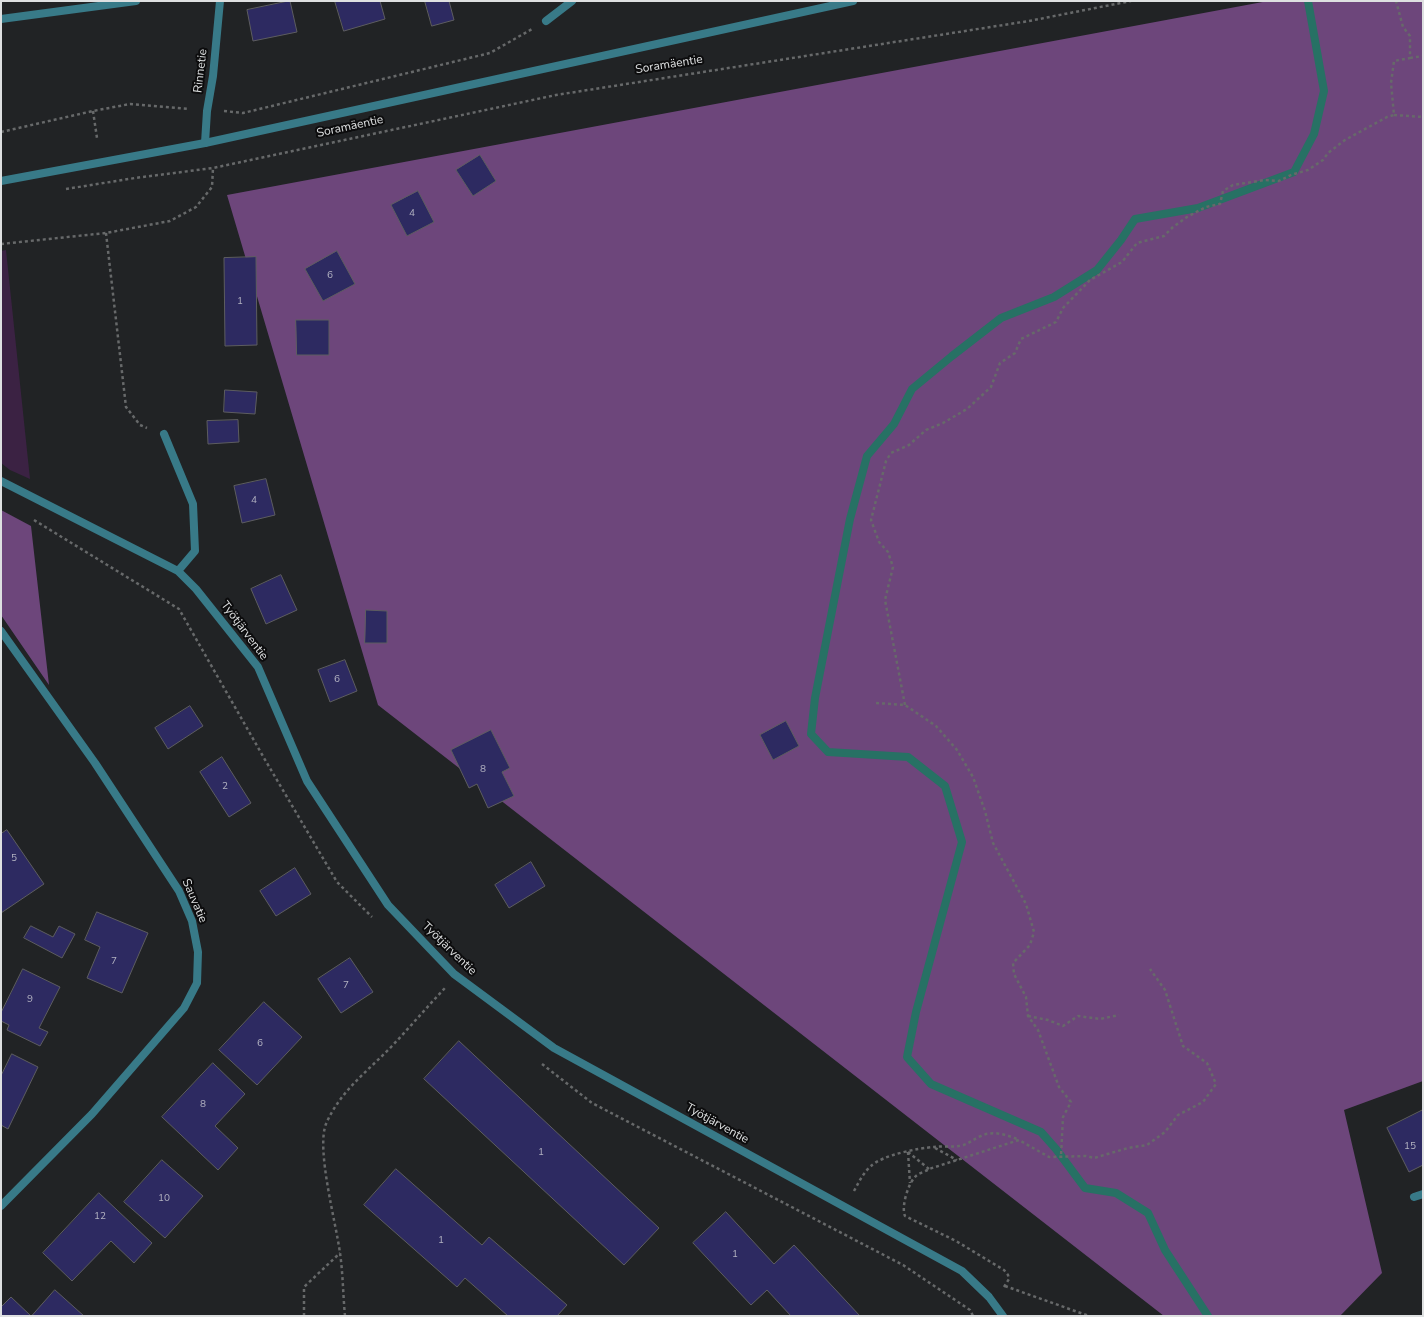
<!DOCTYPE html>
<meta charset="utf-8">
<style>
body{margin:0}
#map{position:relative;width:1424px;height:1317px;overflow:hidden;background:#212325;font-family:"Nunito Sans",sans-serif}
canvas{display:block}
.frame{position:absolute;inset:0;border:2px solid #dee0e1;pointer-events:none}
</style>
<div id="map">
<canvas width="1424" height="1317"></canvas>
<div class="frame"></div>
</div>
<script>
const g = document.querySelector('canvas').getContext('2d');
g.lineJoin = 'round';
function fillPath(path, color) { g.fillStyle = color; g.fill(path, 'evenodd'); }
function stroke(path, color, width, dash) { g.strokeStyle = color; g.lineWidth = width; g.lineCap = dash ? 'butt' : 'round'; g.setLineDash(dash || []); g.stroke(path); }
function drawText(font, color, halo, rows, align = 'center') {
  g.font = font + ' "Nunito Sans",sans-serif'; g.lineWidth = 4; g.setLineDash([]); g.textBaseline = 'middle'; g.strokeStyle = halo; g.fillStyle = color; for (const [text, x, y, turn = 0] of rows) {
    g.save(); g.translate(x, y); g.rotate((+turn || 0) * Math.PI / 180); g.textAlign = isNaN(turn) ? turn : align; if (halo) g.strokeText(text, 0, 0); g.fillText(text, 0, 0); g.restore();
  }
}
fillPath(new Path2D(`
 M6,250l24,229 -20,-9 -9,-7v-212z`), '#3b2243');
fillPath(new Path2D(`
 M1268,1h155v1080l-79,29 38,163 -42,43h-176l-786,-611 -151,-510z
 M1,510l30,16 18,159 -48,-70z`), '#6d467b');
stroke(new Path2D(`
 M1208,1316l-43,-66 -17,-37 -32,-20 -31,-5 -29,-39 -15,-17 -110,-48 -24,-27 9,-45 46,-170 -17,-56 -37,-29 -80,-5 -17,-18 4,-36 35,-179 17,-63 27,-32 18,-35 40,-33 49,-38 53,-21 43,-27 24,-30 14,-21 63,-11 96,-36 20,-38 10,-43 -16,-90`), '#277164', 8);
const building = new Path2D(`
 M290,1l7,31 -44,9 -6,-31z
 M335,1h45l5,18 -41,12z
 M425,1h24l5,19 -22,6z
 M480,155l16,26 -23,15 -17,-26z
 M418,191l16,31 -27,14 -16,-31z
 M337,251l18,33 -32,17 -18,-32z
 M256,257l1,88 -32,1 -1,-88z
 M296,320h33v35h-32z
 M225,390l32,2 -2,22 -31,-2z
 M238,420l1,22 -31,2 -1,-23z
 M266,479l9,36 -33,8 -8,-37z
 M281,575l16,35 -31,14 -15,-35z
 M366,610l21,1v32h-22z
 M345,660l12,31 -27,11 -12,-32z
 M190,706l13,20 -35,23 -13,-21z
 M786,721l13,25 -26,14 -13,-25z
 M491,730l19,38 -8,4 12,24 -26,12 -11,-24 -8,4 -18,-38z
 M222,757l29,46 -22,14 -29,-45z
 M7,830l37,54 -43,29v-79z
 M531,862l14,24 -36,22 -14,-23z
 M295,868l16,26 -35,22 -16,-25z
 M97,912l51,21 -26,60 -35,-15 13,-31 -15,-7z
 M31,926l22,11 6,-11 16,8 -13,24 -38,-20z
 M350,958l23,34 -32,21 -23,-34z
 M23,969l37,18 -21,41 9,4 -8,14 -33,-16 2,-5 -8,-4v-8z
 M264,1002l38,35 -45,48 -38,-35z
 M459,1041l200,187 -35,37 -200,-186z
 M12,1054l26,13 -30,62 -7,-4v-49z
 M213,1063l32,31 -30,32 23,22 -20,22 -56,-53z
 M1423,1110v55l-14,7 -22,-44z
 M162,1160l41,36 -38,42 -41,-36z
 M396,1169l86,76 7,-8 78,68 -10,11h-49l-43,-38 -8,9 -93,-82z
 M99,1193l53,50 -18,20 -23,-22 -39,40 -29,-28z
 M726,1212l48,52 20,-19 66,71h-69l-24,-26 -16,15 -58,-62z
 M55,1290l29,26h-83v-9l10,-10 20,19z`);
fillPath(building, '#2d2a61');
stroke(building, '#5d5d60', 1);
stroke(new Path2D(`
 M1410,58l13,-2
 M93,111l4,27
 M224,111l19,2 247,-60 42,-24
 M1394,115l29,2
 M1,132l92,-21 37,-7 59,5
 M66,189l69,-11 78,-10 343,-73 473,-74 102,-20
 M106,233l20,174 14,18 7,3
 M1,244l105,-11 64,-12 26,-14 16,-20 1,-19
 M34,520l145,89 85,149 73,124 35,35
 M876,703l29,2 31,21 21,24 16,27 12,34 8,32 33,61 8,28 -4,13 -17,18 1,11 12,23 2,19 10,14 21,57 12,15 -8,15 -2,39
 M905,705l-20,-105 8,-33 -5,-15 -9,-10 -8,-22 15,-59 5,-8 18,-8 17,-15 17,-7 24,-14 24,-22 9,-24 15,-10 6,-14 35,-17 7,-14 27,-28 32,-18 15,-19 27,-7 9,-9 14,-10 19,-10 14,-3 3,-13 10,-6 32,-5 14,1 12,-6 17,-5 15,-10 5,-7 17,-13 42,-23 7,-2 -3,-32 3,-22 16,-3v-22l-7,-9 -7,-26
 M1028,1016l20,4 15,6 15,-10 22,3 19,-4
 M542,1064l50,39 311,162 67,45 3,6
 M935,1148l22,12
 M908,1152l2,31
 M908,1152l21,17
 M854,1191c5,-9 9,-18 17,-25 11,-11 48,-18 63,-19 8,-1 17,0 25,-1 9,-1 14,-7 22,-10 12,-6 27,-1 38,4
 M1005,1286l84,30
 M1004,1287l5,-8 -1,-4 -4,-5 -48,-29 -51,-25c-4,-9 3,-32 10,-39 3,-4 10,-5 14,-8l90,-29 30,17 37,-1 8,2 34,-10 19,-3 18,-13 13,-17 25,-13 13,-18 -9,-21 -24,-17 -18,-56 -15,-21
 M304,1316v-29l36,-34
 M345,1316c-2,-21 -2,-42 -5,-63 -4,-30 -24,-104 -14,-129 14,-33 42,-53 66,-78 18,-19 35,-39 53,-58`), '#67696a', 2.5, [3, 3]);
stroke(new Path2D(`
 M1,19l135,-18
 M546,21l26,-20
 M205,143l2,-32 6,-35 7,-75
 M164,434l29,70 2,47 -17,20
 M1,481l177,90 18,18 62,78 49,114 81,124 66,69 100,74 408,223 27,26 14,19
 M1,631l94,132 84,128 13,30 6,31 -1,31 -13,25 -92,106 -91,92
 M1414,1197l9,-3`), '#387a88', 8);
stroke(new Path2D(`
 M1,181l204,-38 648,-142`), '#387a88', 8);
drawText('10px', '#b2b2c1', null, [
 ["4",412,214],
 ["6",330,276],
 ["1",240,302],
 ["4",254,501],
 ["6",337,680],
 ["8",483,770],
 ["2",225,787],
 ["5",14,859],
 ["7",114,962],
 ["7",346,986],
 ["9",30,1000],
 ["6",260,1044],
 ["8",203,1105],
 ["15",1410,1147],
 ["1",541,1153],
 ["10",164,1199],
 ["12",100,1217],
 ["1",441,1241],
 ["1",735,1255]
]);
drawText('12px', '#dee0e1', '#0c0c0d', [
 ["Soramäentie",669,65,-9],
 ["Rinnetie",201,71,-83],
 ["Soramäentie",350,127,-12],
 ["Työtjärventie",244,631,53],
 ["Sauvatie",194,901,67],
 ["Työtjärventie",449,949,44],
 ["Työtjärventie",717,1124,29]
]);
</script>
